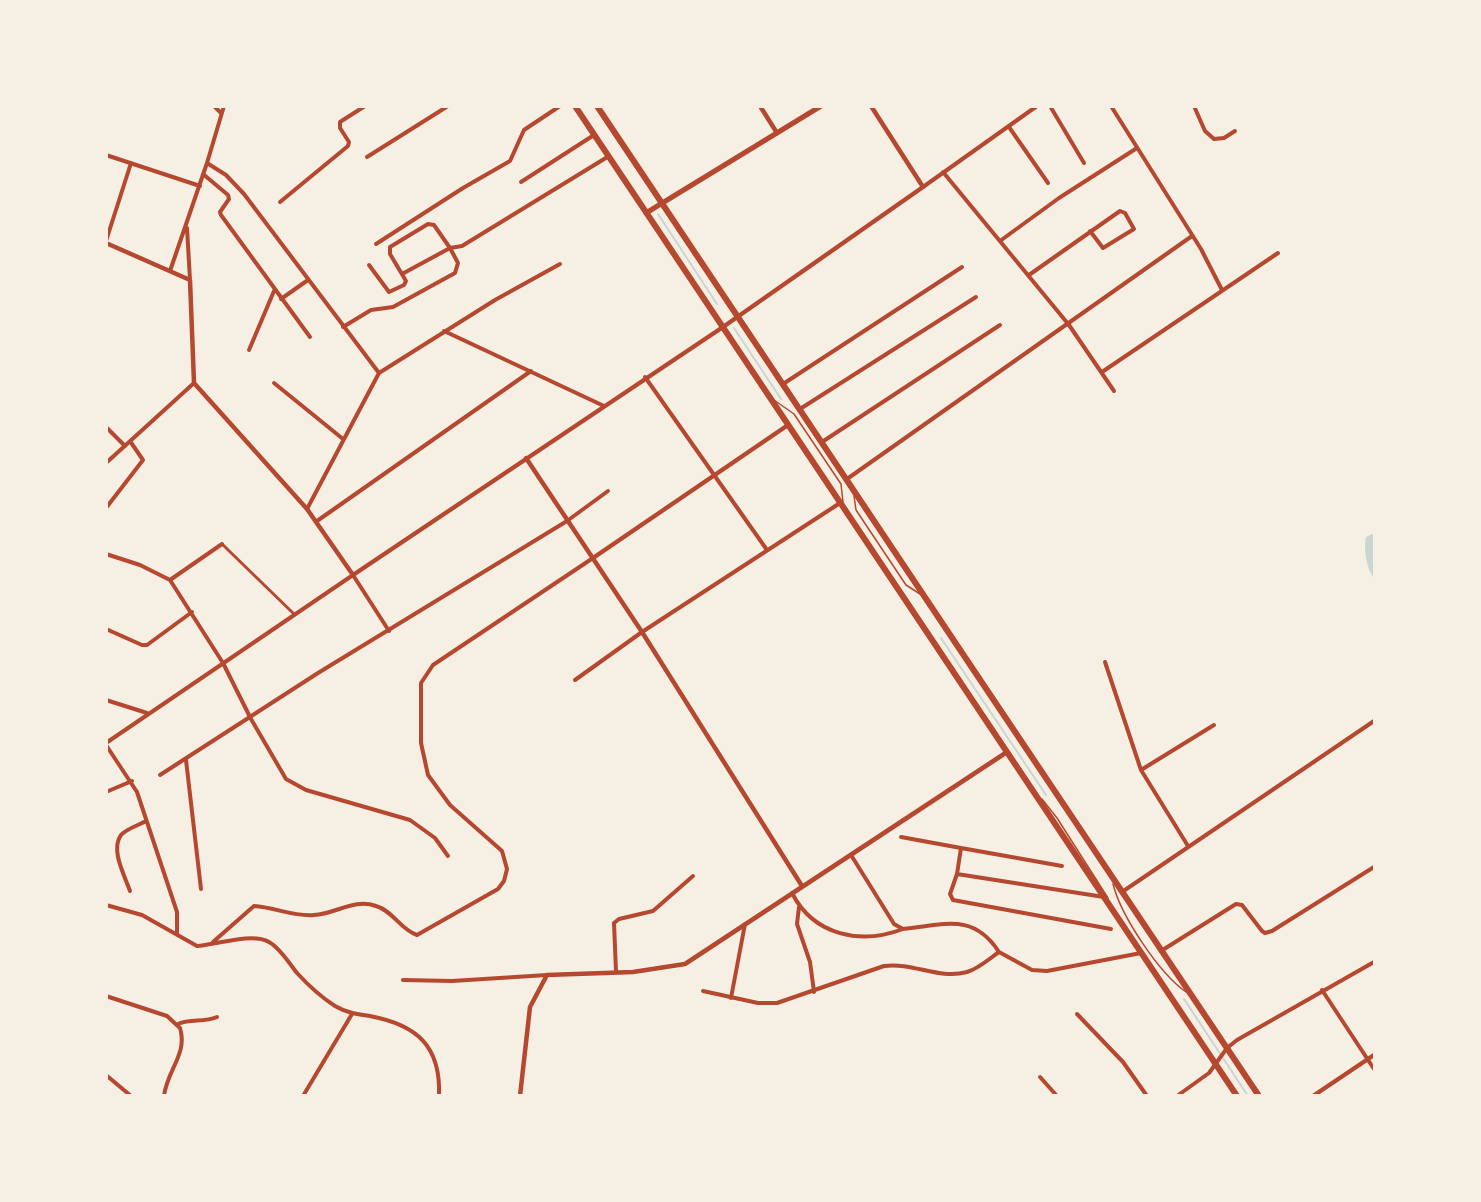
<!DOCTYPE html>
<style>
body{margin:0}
#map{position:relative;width:1481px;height:1202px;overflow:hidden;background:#f6efe4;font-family:Overpass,sans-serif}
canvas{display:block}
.frame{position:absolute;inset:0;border:108px solid #f6efe4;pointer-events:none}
</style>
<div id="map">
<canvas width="1481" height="1202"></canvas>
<div class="frame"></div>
</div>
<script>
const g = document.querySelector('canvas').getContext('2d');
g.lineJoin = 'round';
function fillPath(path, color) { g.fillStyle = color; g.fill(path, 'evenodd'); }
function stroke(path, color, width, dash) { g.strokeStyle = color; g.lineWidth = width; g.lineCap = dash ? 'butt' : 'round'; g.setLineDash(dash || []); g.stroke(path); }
fillPath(new Path2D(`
 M1374,533v45c-7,-8 -11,-29 -8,-41z`), '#c9d6d2');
stroke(new Path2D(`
 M658,214l59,90
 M734,328l47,71
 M941,638l105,157
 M1184,999l64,97`), '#c9d6d2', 2);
stroke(new Path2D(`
 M774,400l20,14 47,70 2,18
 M854,496l2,14 50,75 14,9
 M1042,799l15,19 51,80
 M1113,884c8,32 46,89 73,108`), '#b5482f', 1.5);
stroke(new Path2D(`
 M222,544l72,70`), '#b5482f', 3);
stroke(new Path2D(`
 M214,106l7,7
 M1050,106l34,57
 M1111,106l90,143 21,41
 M1194,106l11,25 9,8 10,-1 11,-7
 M1009,127l39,56
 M106,155l94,31
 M367,157l81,-51
 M207,163l19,12 18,19 135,179
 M943,172l126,153 45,66
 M203,174l25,21 1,4 -9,13 1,3 89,122
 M521,182l73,-47
 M923,187l114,-81
 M280,202l68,-56 1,-4 -9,-14v-6l25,-16
 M187,228l3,52
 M106,241l25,-78
 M1000,241l59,-43 78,-50
 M376,244l87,-56 47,-27 14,-31 36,-24
 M369,265l20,27 15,-7 2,-4 -16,-27v-7l38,-23 6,1 16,23 -48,26
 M170,271l37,-108 17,-57
 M1029,275l91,-64 5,2 9,16 -31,19 -13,-17
 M281,299l27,-19
 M343,327l28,-17 22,-3 62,-34 3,-10 -8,-15 12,-2 147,-90
 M444,331l160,75
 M249,350l25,-59
 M1102,372l176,-119
 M645,377l122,173
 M274,383l69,56
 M783,384l179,-117
 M800,409l176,-112
 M106,427l19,19
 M822,442l178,-117
 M106,463l88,-80
 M847,479l345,-243
 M106,508l37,-48 -13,-19
 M307,509l72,-136 116,-73 65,-36
 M317,521l214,-150
 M106,554l34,11 30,15 53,83 28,56 35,60 20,11 104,30 25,18 13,18
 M170,580l52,-36
 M106,629l36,16h5l45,-33
 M1105,662l36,108 47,76
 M575,680l67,-48 198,-129
 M106,700l41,13
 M106,743l247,-168 36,56
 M106,745l31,47 40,120v21
 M186,760l15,129
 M1141,770l73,-45
 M160,775l158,-102 249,-152 41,-30
 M106,792l26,-11
 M901,837l60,11
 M851,855l43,69 9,5c41,-4 70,-17 96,23
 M957,874l4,-26 101,18
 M130,891c-5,-15 -20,-41 -9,-56 5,-6 18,-10 25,-14
 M1122,892l252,-171
 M792,893c22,43 69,52 111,36
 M1104,897l-147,-23 -7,20 3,6 158,29
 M106,905l36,10 55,31c18,-1 55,-14 72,-4 11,6 20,21 28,31 11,12 24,24 38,33 12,7 22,8 35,10 47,9 71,30 69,80
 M799,907l-2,17 13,38 4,30
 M213,942l41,-36c20,1 40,11 60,9 22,-1 40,-17 62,-9 17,5 25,24 41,29l81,-46 6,-8 3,-12 -5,-18 -52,-46 -22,-30 -7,-32v-60l12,-18 160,-107
 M1161,951l75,-47 6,1 20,26 3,2 7,-2 102,-64
 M616,972l-2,-49 5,-4 34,-8 40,-35
 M403,980l49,1 95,-6
 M1322,990l52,79
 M703,991l55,12h19l107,-37c29,-4 55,14 83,6 11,-3 22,-13 32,-20l33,18 15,1 94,-18
 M106,996l61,20 13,12c8,26 -13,42 -16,68
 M731,998l14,-74
 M1077,1014l46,48 24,34
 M178,1024c13,-6 25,-1 39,-7
 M106,1075l25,21
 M1040,1077l17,19
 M303,1096l49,-82
 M1177,1096l32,-23 18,-25 10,-8 137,-78`), '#b5482f', 4);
stroke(new Path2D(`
 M760,106l17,27
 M106,243l84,37 4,103 113,126 46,66 370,-248 200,-140 -52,-81
 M526,458l116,174 160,254
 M593,558l195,-133
 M520,1096l10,-89 17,-32 86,-3 52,-8 322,-212
 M1313,1096l61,-41`), '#b5482f', 4.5);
stroke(new Path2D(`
 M646,213l175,-107`), '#b5482f', 5);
stroke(new Path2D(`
 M575,106l662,990
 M597,106c220,331 441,660 662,990`), '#b5482f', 6);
</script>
